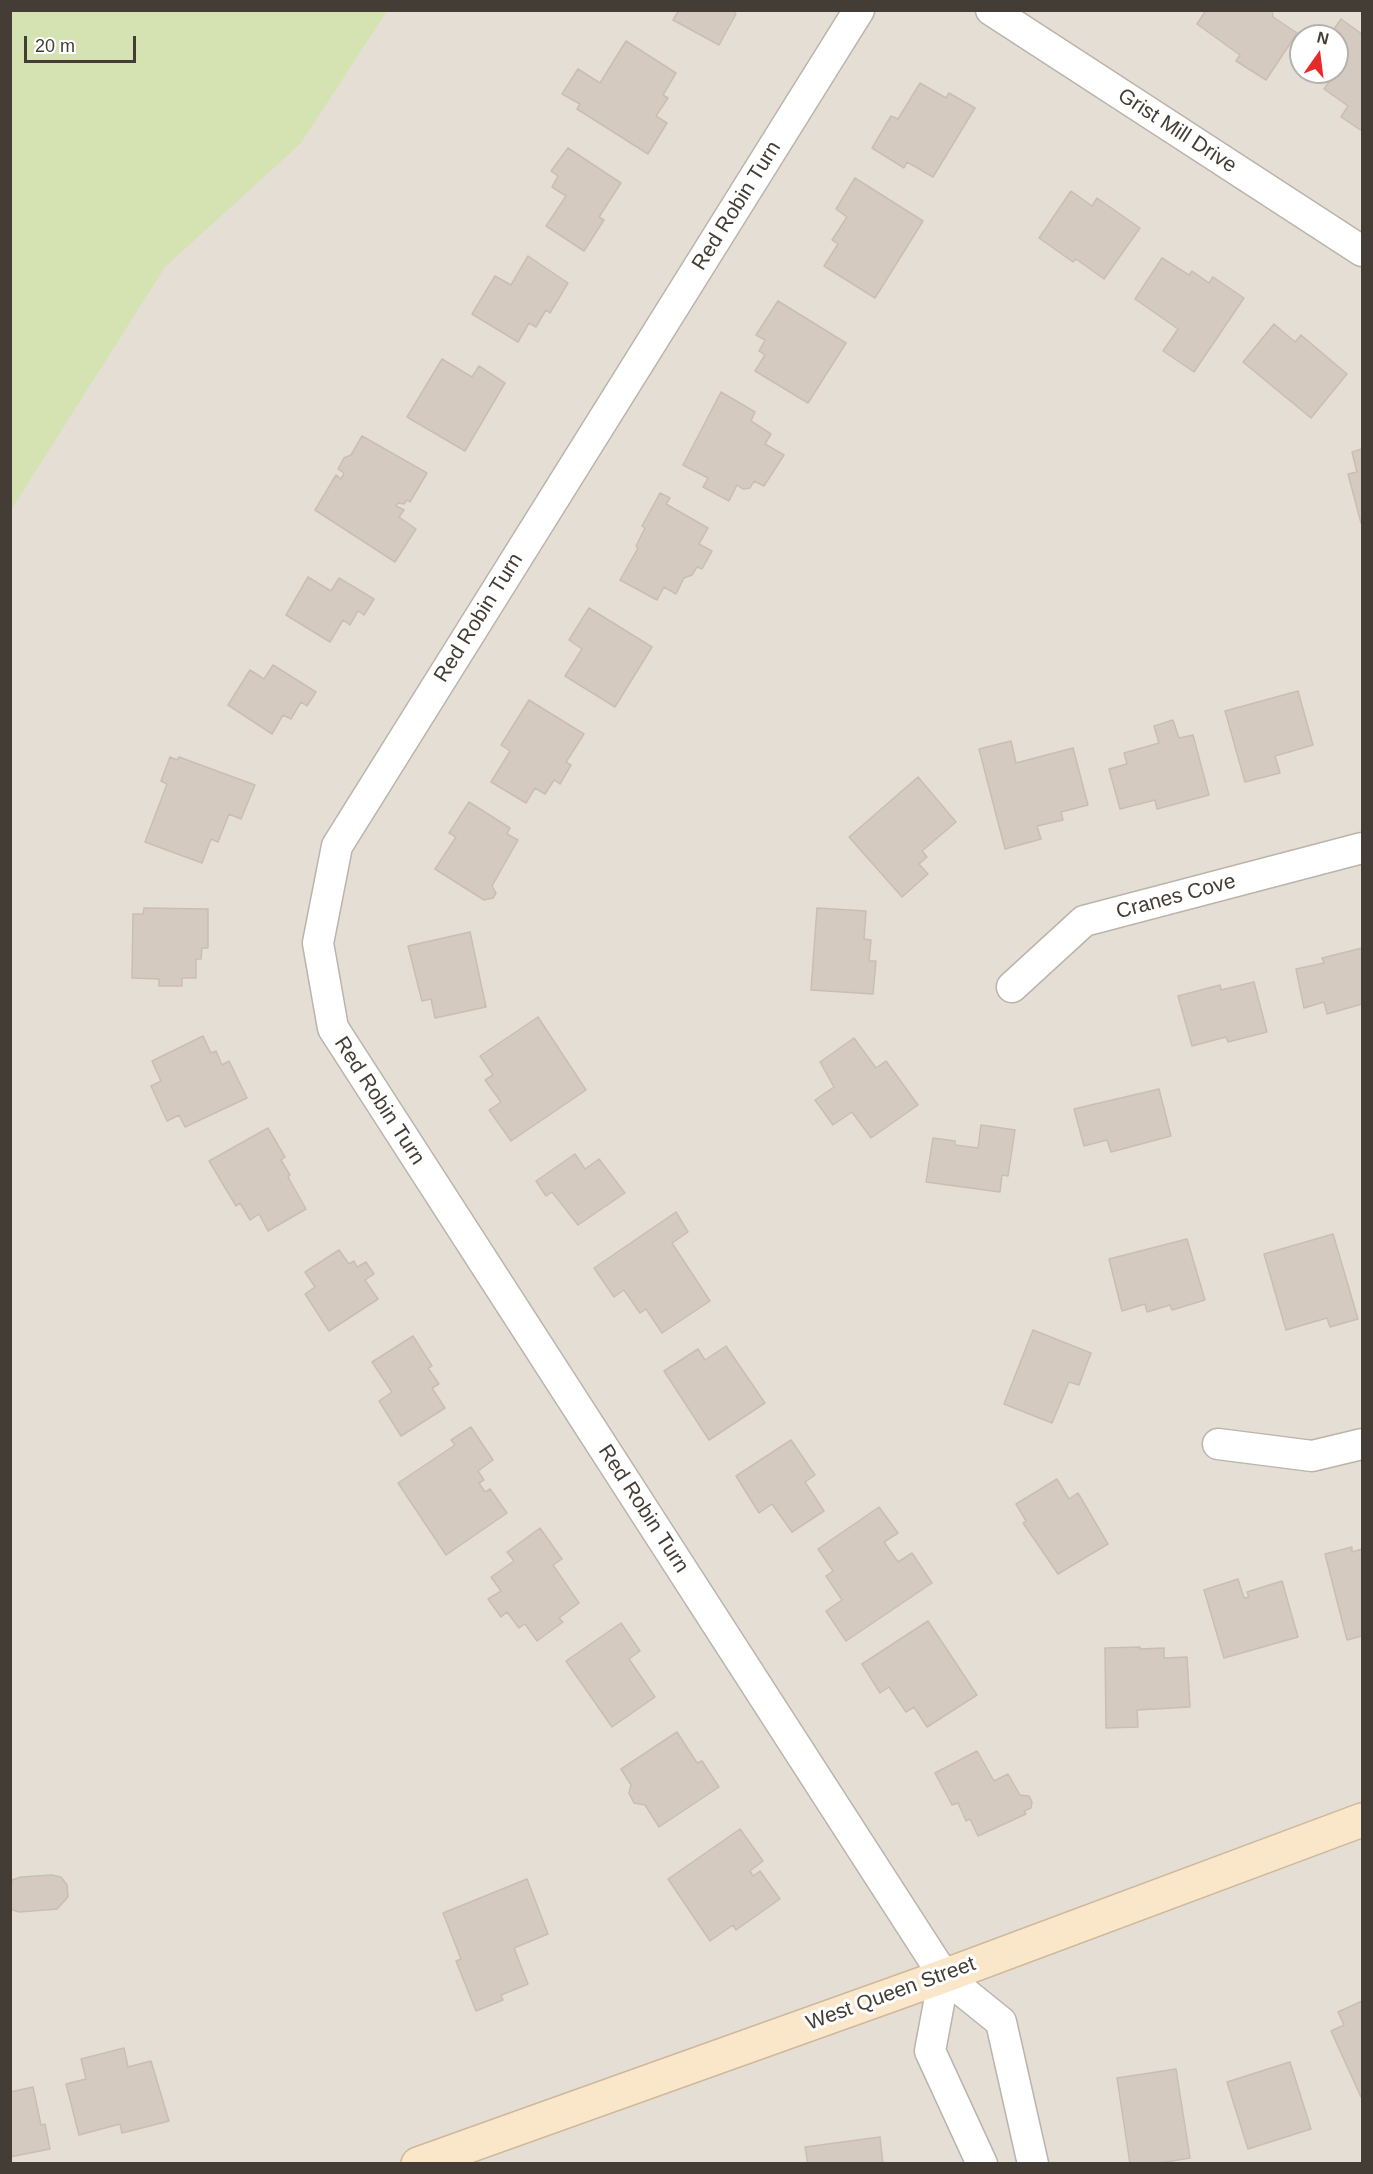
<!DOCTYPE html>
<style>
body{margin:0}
#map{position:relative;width:1373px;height:2174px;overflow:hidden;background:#f2ede7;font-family:Helvetica,sans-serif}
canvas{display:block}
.frame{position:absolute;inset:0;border:12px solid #443d36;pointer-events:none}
.north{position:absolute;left:1289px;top:24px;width:60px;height:60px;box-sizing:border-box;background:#fff;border:2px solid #b4b1af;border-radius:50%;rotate:14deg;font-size:16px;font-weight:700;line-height:24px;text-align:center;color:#443d36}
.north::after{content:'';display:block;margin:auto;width:21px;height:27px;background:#e7292a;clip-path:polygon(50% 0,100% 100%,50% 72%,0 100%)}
.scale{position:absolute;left:24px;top:36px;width:112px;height:27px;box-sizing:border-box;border:3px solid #443d36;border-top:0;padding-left:8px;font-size:18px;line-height:21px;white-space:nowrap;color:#443d36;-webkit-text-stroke:4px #fff;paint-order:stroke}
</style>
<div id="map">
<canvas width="1373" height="2174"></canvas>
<div class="frame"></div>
<div class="north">N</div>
<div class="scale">20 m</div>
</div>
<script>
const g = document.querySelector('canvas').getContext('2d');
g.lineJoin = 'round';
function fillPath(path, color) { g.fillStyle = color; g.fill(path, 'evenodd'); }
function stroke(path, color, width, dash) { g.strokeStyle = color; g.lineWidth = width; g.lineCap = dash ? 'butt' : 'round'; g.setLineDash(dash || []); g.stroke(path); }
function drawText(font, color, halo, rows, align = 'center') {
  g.font = font + ' Helvetica,sans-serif'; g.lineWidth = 6; g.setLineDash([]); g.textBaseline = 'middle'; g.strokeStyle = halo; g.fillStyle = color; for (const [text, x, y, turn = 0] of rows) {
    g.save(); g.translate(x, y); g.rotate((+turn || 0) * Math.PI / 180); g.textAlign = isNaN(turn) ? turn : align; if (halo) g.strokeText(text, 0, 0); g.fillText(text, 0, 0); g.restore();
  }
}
fillPath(new Path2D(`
 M11,11h1351v2152h-1351zM1301,36h36v36h-36z`), '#e5ded5');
fillPath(new Path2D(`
 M11,10l376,1 -86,132 -136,124 -154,243z`), '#d5e3b3');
const building = new Path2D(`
 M679,10h53l4,4 -17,31 -46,-25z
 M1206,10h66l1,7 24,16 -31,47 -30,-19 4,-6 -43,-31z
 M1341,19l21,15v97l-21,-14 7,-11 -24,-17 5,-7 -15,-10h23v-36h-8z
 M626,41l50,32 -13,22 5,3 -12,18 11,7 -19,31 -71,-45 3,-5 -18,-10 16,-25 22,14z
 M920,83l26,15 3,-5 26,15 -42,69 -26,-15 -3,6 -32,-20 19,-32 7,3z
 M568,148l53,35 -22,34 5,3 -20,31 -38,-25 20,-30 -14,-9 6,-11 -7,-5z
 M855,178l68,43 -48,77 -51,-32 14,-22 -6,-4 15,-23 -11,-8z
 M1071,191l21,15 5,-8 43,30 -36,51 -28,-20 -3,3 -34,-24z
 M528,256l40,27 -18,30 -4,-3 -10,17 -7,-4 -11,19 -46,-28 23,-38 16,9z
 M1162,258l27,17 3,-4 17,12 4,-6 31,21 -50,74 -31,-21 15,-22 -43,-30z
 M778,301l68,42 -38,60 -53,-32 10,-16 -6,-4 6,-11 -9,-5z
 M1274,324l21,18 6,-7 46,39 -36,44 -68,-56z
 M442,359l30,18 7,-11 26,17 -40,68 -58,-34z
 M721,392l34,20 -4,9 20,13 -6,10 19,11 -20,31 -10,-5 -4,7 -7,1 -6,-4 -8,16 -26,-14 5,-9 -25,-13z
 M362,436l65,37 -17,29 -3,-2 -3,4 -6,-1 -2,3 8,4 -5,7 17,12 -21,33 -80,-52 21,-35 5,4 3,-6 -6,-4 6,-11 7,-3z
 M1362,449v74h-1l-13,-49 9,-2 -5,-20z
 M660,493l10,5 -4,6 42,24 -9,16 13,7 -10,18 -5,-2 -5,8 -8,3 -8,16 -12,-7 -7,13 -37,-20 18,-32 -2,-2 9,-18 -3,-2z
 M308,577l23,14 8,-13 35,21 -10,16 -6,-4 -8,14 -7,-5 -13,22 -44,-27z
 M589,608l63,39 -37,60 -50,-31 17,-27 -13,-9z
 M273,665l43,27 -9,14 -6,-4 -10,17 -8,-4 -11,19 -44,-29 22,-35 14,9z
 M1298,691l15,54 -38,11 5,17 -35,9 -20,-71z
 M529,700l55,34 -18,28 5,3 -11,19 -6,-4 -9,14 -10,-6 -9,15 -35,-21 19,-31 -9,-6z
 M1173,720l6,18 14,-3 16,60 -52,14 -2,-9 -35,9 -11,-40 18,-5 -3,-11 35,-10 -5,-17z
 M1011,741l5,22 57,-15 15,57 -27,7 2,8 -26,6 4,13 -36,10 -26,-100z
 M170,757l7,3 2,-3 76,28 -14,34 -12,-5 -11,28 -7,-3 -9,24 -57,-21 22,-58 -6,-3z
 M918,777l38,45 -34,29 5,6 -8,7 9,10 -26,23 -53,-60z
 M469,802l41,26 -3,6 11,6 -26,46 4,7 -3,5 -9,2 -49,-31 21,-32 -7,-4z
 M144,908l64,1v39h-6l-1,11h-5v19h-14v8h-23v-7l-27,-1 1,-64h10z
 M817,908l49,3 -2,28 7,1 -2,21h7l-3,33 -62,-4z
 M470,932l16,75 -51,11 -4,-19 -9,2 -14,-55z
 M1362,948v56l-35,10 -3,-12 -20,6 -8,-39 28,-6 -2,-5z
 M1254,982l13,50 -39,10 -2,-5 -34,9 -14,-50 42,-11 1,5z
 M538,1017l48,73 -75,51 -22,-31 12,-8 -16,-22 8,-5 -13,-19z
 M203,1036l8,17 5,-2 6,14 7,-4 18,37 -62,29 -6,-12 -12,6 -16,-35 10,-5 -9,-20z
 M854,1038l22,30 10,-7 32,44 -47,33 -19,-26 -19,13 -18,-25 19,-13 -14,-25z
 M1159,1089l12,47 -60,16 -4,-12 -23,6 -10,-37z
 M981,1125l34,5 -7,46 -6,-1 -2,17 -74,-10 7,-44 22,3v4l23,3z
 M268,1128l17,29 -4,3 9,15 -2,2 18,32 -38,22 -9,-17 -9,6 -10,-17 -4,3 -27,-45z
 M575,1154l10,15 14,-10 26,34 -47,32 -26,-33 -6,4 -10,-15z
 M676,1212l12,20 -16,11 38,58 -48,32 -16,-24 -6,4 -16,-23 -10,7 -20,-29z
 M1333,1234l25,85 -28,8 -3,-9 -41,12 -22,-76z
 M1187,1239l18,61 -33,10 -2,-5 -23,7 -2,-8 -23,7 -13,-52z
 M339,1250l10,14 5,-3 3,6 9,-5 8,12 -9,6 13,19 -49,32 -24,-37 10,-7 -10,-15z
 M1033,1330l58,23 -12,32 -10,-3 -17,41 -48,-19z
 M413,1336l19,30 -4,2 11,16 -7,4 13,20 -44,28 -22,-35 13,-9 -20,-30z
 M726,1346l39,57 -56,37 -45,-69 34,-22 7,11z
 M471,1427l22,33 -15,11 6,9 -5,3 6,9 5,-3 17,24 -61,42 -48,-72 57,-38 -4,-5z
 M791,1440l24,35 -10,7 19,29 -32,21 -20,-28 -13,9 -23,-37z
 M1057,1479l12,20 9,-6 30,51 -50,30 -35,-51 3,-2 -10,-17z
 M879,1507l19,26 -14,9 14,20 14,-9 20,30 -86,58 -20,-30 16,-11 -16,-24 7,-5 -15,-22z
 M540,1528l22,31 -9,6 26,38 -20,15 4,4 -26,19 -12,-17 -6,4 -12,-16 -6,5 -13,-18 13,-8 -10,-14 23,-16 -7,-9z
 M1352,1547v5l10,-3v87l-15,4 -22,-86z
 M1238,1579l6,19 5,-1 -2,-5 35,-11 16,56 -74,21 -20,-68z
 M928,1621l49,74 -50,32 -13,-20 -8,5 -17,-25 -9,6 -18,-29z
 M621,1623l19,28 -11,8 26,38 -43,30 -46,-66z
 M1140,1647v2l24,-1v10l23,-1 3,50 -53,3 1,17 -32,1 -1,-80z
 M677,1732l20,31 5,-2 17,26 -60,40 -14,-22 -11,-2 -5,-10 2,-8 -10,-16z
 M977,1751l17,30 14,-7 12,21 9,1 3,6 -1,6 -7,3 2,3 -48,22 -8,-17 -4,2 -8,-18 -6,2 -17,-32z
 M740,1829l23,32 -13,10 3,5 7,-5 20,28 -44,31 -3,-5 -23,16 -42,-62z
 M52,1875l9,2 6,8 1,12 -11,12 -38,3 -6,-2 -3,-3 2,-27 9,-3z
 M527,1879l21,55 -34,14 14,36 -27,11 2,5 -27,11 -20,-50 5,-2 -18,-46z
 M1362,2001v95l-1,1 -30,-66 13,-6 -6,-13z
 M124,2048l4,19 23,-6 18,60 -47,12 -2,-9 -41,11 -13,-51 20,-5 -5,-20z
 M1290,2062l21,67 -63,20 -21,-67z
 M1176,2069l14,89 -37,6h-23l-13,-86z
 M33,2087l8,38 4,-1 5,25 -40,8v-65z
 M880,2137l3,27h-75l-3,-17z`);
fillPath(building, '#d5cac0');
stroke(building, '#ccbdb1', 1.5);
const street = new Path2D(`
 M859,10l-522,836 -19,97 15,85 611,948 57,46 32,142
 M991,10l371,241
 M1012,987l72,-66 278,-73
 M1218,1444l94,12 50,-12
 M944,1976l-14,75 52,113`);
const secondary = new Path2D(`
 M418,2164l526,-188 418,-156`);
stroke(street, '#bcb3aa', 33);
stroke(secondary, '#ceb89a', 36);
stroke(street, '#fff', 30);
stroke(secondary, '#fae6c9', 33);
drawText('21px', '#443d36', '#fff', [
 ["Grist Mill Drive",1177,131,33],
 ["Red Robin Turn",737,206,-58],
 ["Red Robin Turn",479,618,-58],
 ["Cranes Cove",1176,897,-15],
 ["Red Robin Turn",379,1101,57],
 ["Red Robin Turn",643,1509,57],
 ["West Queen Street",891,1994,-20]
]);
</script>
